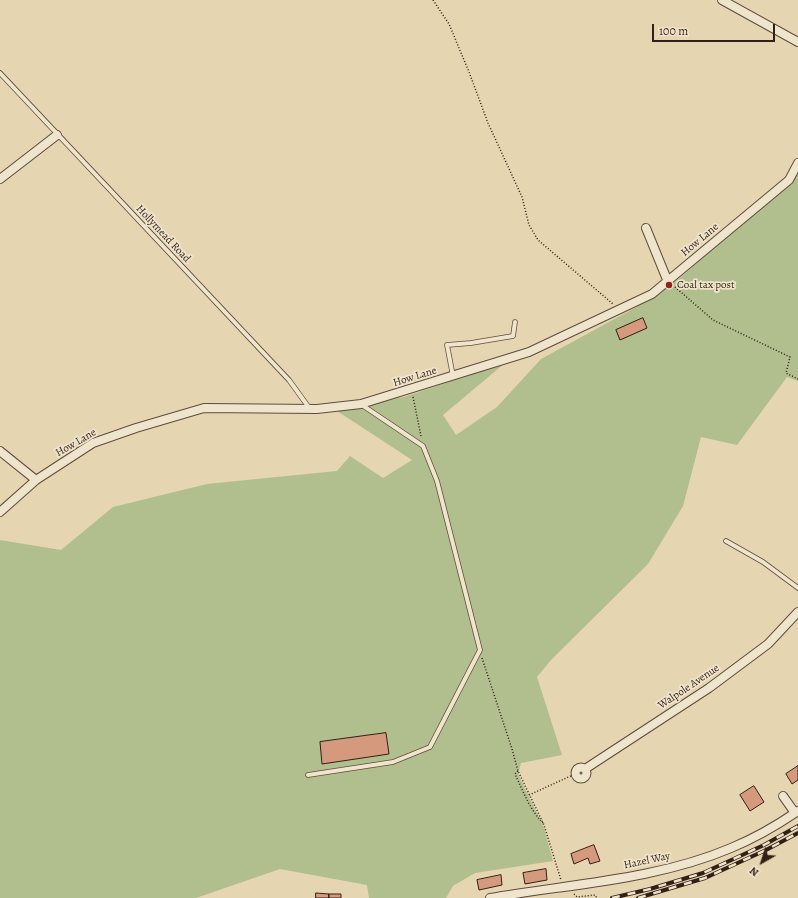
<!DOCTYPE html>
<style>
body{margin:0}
#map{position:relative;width:798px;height:898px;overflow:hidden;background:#e6d5b1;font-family:Alegreya,serif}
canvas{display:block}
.north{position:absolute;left:742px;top:842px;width:40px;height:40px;-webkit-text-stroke:3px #efe4cc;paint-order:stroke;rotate:219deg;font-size:11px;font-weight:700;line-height:16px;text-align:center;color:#321f16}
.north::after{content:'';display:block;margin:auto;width:14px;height:18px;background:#321f16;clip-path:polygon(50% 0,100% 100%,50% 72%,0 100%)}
.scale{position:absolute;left:652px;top:24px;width:123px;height:18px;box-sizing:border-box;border:2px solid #321f16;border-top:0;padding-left:5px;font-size:12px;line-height:14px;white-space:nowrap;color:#321f16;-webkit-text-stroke:3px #efe4cc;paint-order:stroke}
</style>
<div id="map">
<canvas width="798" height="898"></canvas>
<div class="north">N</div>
<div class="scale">100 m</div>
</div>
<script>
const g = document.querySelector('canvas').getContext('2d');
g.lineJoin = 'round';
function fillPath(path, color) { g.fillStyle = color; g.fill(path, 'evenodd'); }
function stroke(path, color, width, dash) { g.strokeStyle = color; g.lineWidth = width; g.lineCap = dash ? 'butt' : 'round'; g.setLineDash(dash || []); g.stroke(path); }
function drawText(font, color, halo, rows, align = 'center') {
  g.font = font + ' Alegreya,serif'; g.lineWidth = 3.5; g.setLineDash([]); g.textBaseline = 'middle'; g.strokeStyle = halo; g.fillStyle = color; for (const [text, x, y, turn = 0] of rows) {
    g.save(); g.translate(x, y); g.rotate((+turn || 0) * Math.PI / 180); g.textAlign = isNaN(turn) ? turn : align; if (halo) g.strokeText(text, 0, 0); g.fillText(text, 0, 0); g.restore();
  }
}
fillPath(new Path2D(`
 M798,167v214l-11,-4 -50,68 -36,-8 -18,69 -35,58 -97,96 -14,17 25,78 -41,8 -3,11 26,54 9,33 -78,12 -22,13 -7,12h-77l-2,-13 -87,-16 -84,29h-196v-358l61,10 52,-43 94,-23 130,-13 13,-15 33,22 29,-18 -81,-53 30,-3 43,-7 101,-34 -62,52 13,20 41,-28 44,-48 112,-61 28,-21 109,-97z`), '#b1be8e');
const building = new Path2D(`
 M643,318l4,10 -27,12 -4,-10z
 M386,733l3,21 -67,10 -2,-22z
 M798,766v14l-6,4 -6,-10z
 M754,786l10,16 -14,9 -10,-16z
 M594,845l6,16 -10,3 -2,-6 -14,6 -3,-10z
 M546,869l1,11 -22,4 -2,-11z
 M501,875l1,10 -23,5 -2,-10z
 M316,893l13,1v4h-13z
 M329,894h12v4h-12z`);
fillPath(building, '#d59a7e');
stroke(building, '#321f16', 1);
const lane = new Path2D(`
 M0,73l289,307 21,29
 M453,376l-6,-31 24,-2 42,-7 2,-14
 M726,541l37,21 35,26
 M308,775l85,-13 37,-15 50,-97 -43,-169 -14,-35 -61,-41`);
const street = new Path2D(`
 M722,0l76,42
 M0,179l57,-44
 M646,228l22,54
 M0,451l36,29
 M0,512l36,-32 57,-37 43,-15 68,-20 113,1 44,-5 168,-52 123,-58 137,-114 9,-17
 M575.5 773a5.5 5.5 0 1 1 11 0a5.5 5.5 0 1 1-11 0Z
 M585,769l124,-81 59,-44 30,-32
 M783,796l12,17
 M490,898c80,-14 166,-18 241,-50 22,-9 48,-24 67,-37`);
stroke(lane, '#5f4c3d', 5.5);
stroke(street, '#5f4c3d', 10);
stroke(new Path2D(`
 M433,0l16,24 20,48 19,51 34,74 7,28 9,15 75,64
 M675,287l38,33 77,37 -4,16 12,6
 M413,397l8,39
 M482,658l30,91 6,22 26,54 17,55
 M518,771l-3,3c8,17 15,36 28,49
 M529,795l46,-21
 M574,894l3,3 18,-2 2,3`), '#321f16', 1.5, [1, 2]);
stroke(lane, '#efe4cc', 4);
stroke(street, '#efe4cc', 8);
const rail = new Path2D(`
 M612,898l38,-9 53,-16 61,-28 34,-19
 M638,898l67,-20 61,-28 32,-17`);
stroke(rail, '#321f16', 4);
stroke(rail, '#efe4cc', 2.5, [8]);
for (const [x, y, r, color] of [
 [669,285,4,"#8f2418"]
]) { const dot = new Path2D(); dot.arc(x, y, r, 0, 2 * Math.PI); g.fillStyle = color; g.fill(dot); stroke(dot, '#efe4cc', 1.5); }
drawText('11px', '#321f16', '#efe4cc', [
 ["Hollymead Road",163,234,47],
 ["How Lane",700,240,-40],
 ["How Lane",415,377,-17],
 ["How Lane",76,443,-30],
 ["Walpole Avenue",689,687,-34],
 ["Hazel Way",647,861,-12]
]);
drawText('11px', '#321f16', '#efe4cc', [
 ["Coal tax post",677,285]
], 'left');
</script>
